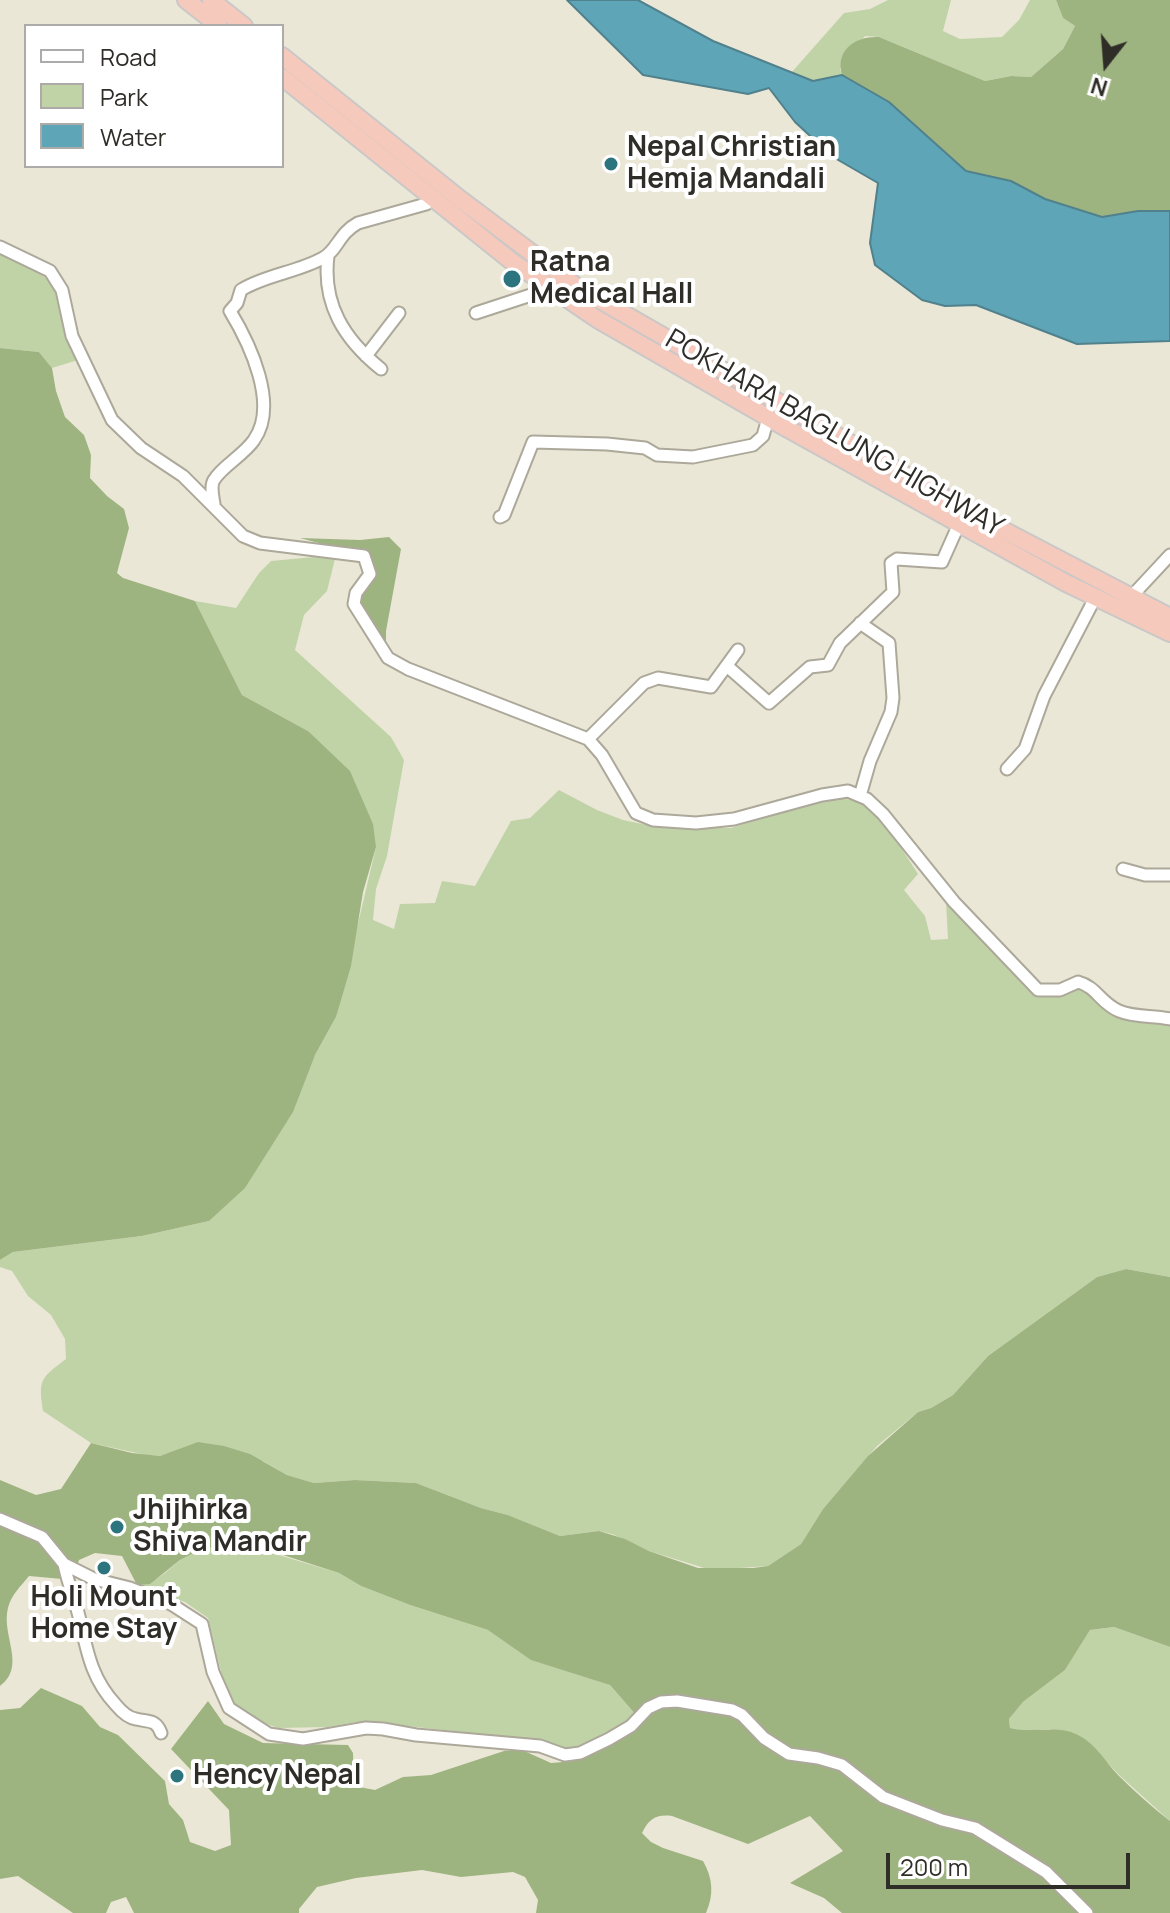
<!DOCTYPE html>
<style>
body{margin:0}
#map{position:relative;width:1170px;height:1913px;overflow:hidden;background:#ebe7d7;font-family:Manrope,sans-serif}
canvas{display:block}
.legend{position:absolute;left:24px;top:24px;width:260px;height:144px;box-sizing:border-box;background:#fff;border:2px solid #acaba9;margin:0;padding:10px 14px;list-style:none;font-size:24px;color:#2f2d28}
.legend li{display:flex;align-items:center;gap:16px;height:40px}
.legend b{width:40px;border:2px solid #acaba9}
.north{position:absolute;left:1066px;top:24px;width:80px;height:80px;-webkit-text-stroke:6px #fff;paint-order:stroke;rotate:197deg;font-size:22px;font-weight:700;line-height:32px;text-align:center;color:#2f2d28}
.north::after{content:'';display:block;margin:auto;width:28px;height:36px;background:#2f2d28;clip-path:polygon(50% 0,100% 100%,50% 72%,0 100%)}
.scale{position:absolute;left:886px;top:1853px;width:244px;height:36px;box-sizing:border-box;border:4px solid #2f2d28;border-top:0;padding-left:10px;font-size:24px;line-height:28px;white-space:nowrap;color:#2f2d28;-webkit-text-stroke:6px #fff;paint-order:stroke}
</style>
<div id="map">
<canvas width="1170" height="1913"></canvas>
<ul class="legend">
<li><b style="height:10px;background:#fff"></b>Road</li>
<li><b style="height:22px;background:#c0d3a7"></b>Park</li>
<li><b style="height:22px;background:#5ea5b7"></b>Water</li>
</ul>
<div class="north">N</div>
<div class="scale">200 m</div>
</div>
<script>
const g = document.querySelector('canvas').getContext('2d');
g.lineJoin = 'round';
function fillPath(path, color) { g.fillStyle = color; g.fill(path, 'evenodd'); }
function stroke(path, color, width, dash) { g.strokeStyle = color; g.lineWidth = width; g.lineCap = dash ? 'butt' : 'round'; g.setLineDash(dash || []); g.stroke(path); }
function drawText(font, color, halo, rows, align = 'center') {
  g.font = font + ' Manrope,sans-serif'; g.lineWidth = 8; g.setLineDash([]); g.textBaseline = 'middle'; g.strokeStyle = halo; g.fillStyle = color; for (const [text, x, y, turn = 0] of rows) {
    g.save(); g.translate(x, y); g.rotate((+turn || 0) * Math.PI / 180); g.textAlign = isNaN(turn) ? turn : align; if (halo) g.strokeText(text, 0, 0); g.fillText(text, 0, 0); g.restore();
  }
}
fillPath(new Path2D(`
 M888,0h63l-8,31 17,8 42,-2 17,-17 11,-20h26l7,18 12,8 -12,23 -32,28 -20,-1 -26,5 -106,-44 -14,-1 -25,33 2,6 -29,6 -22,-8 53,-60 26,-4z
 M0,253l32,15 19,13 27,79 -26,8 -13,-16 -39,-4z
 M336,555l-9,36 -23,24 -9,35 96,87 13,23 -17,96 -11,33 -3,31 21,9 6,-25 35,-1 7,-22 33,5 36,-65 19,-3 29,-28 38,20 26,10 33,7 75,1 98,-30 28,2 16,13 23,27 22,34 -14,16 21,26 6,24 17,-1 -2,-37c18,18 38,35 56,53 10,12 18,32 33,39 16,7 34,-6 50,-5l21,22 23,8 41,5v253l-44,-8 -29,8 -109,79 -35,39 -22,13 -13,4 -41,34 -54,63 -22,35 -33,22 -57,4 -62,-19 -37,-17 -13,-3 -39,5 -52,-21 -27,-7 -65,-25 -61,-3 -41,3 -27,-8 -24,-14 -90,-9 -13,4 -14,-1 -55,-12 -48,-32c-5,-32 -2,-33 23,-52l-1,-20 -14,-24 -23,-19 -16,-25 -12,-4v-7l13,-8 129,-16 67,-15 106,-166 21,-38 40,-170 -68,-116 -66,-36 -47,-94 41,7 23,-35 12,-12z
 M245,1545l94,28 22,13 49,19 78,25 122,55 26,30 -4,6 -56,26 -19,3 -24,-10 -153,-17 -24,-1 -28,5 -50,1 -22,-8 -25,-17 -9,-27 -14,-58 -23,-16 -48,-17c25,-2 34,-22 56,-33 15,-7 34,-6 52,-7z
 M1114,1627l56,20v174l-52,-47 -29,-32 -40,-13 -27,2 -12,-3 -1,-9 14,-17 42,-32 25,-40z`), '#c0d3a7');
fillPath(new Path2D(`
 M1056,0h114v211h-32l-36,6 -57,-18 -34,-18 -45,-10 -77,-69 -47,-27c-7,-26 14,-39 37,-38l106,44 26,-5 20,1 32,-28 12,-23 -12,-8z
 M0,348l39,4 13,16 4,23 9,26 19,18 7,20 -1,23 17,18 17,13 5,19 -12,45 6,5 72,23 47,94 66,36 42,40 23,53 3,23 -13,45 -12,74 -15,51 -21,38 -22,57 -48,76 -36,33 -67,15 -129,16 -13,8z
 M389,537l12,12 -15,82v18l-26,-46 7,-47 -67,-18 60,2z
 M1126,1269l44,8v370l-56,-20 -24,3 -25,40 -42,32 -14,17 1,9c22,6 47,-4 68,7 17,8 28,27 40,40 16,16 34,32 52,46v92h-328l-18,-15 -34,-15 53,-32 -33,-35 -62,28 -76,-28c-16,-2 -23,3 -30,17l9,9 12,6 40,13c10,18 11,33 3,52h-170l2,-13 -13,-23 -12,-5 -52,5 -39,-7 -66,8 -39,9 -18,22v4h-165l-8,-16 -15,5 -5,11h-33l-55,-37 -18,3v-169l20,-2 21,-20 41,18 18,21 18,8 47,46 4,23 14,16 7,22 25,9 16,-6 -2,-35 -58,-61 37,-48 16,23 39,19 85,2 5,8 1,33 21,4 28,-13 28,-2 73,-24 18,-1 29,13 24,-2 39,-19 22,-27 -26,-30 -79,-25 -43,-30 -78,-25 -49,-19 -22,-13 -81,-26 -13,-2 -42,3 -23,12 -30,24 -13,1 -15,-29 -27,-3 -16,7 -6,20 -44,-4c-8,10 -18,19 -21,32 -7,28 19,58 -8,78v-206l36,15 25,-6 30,-46 41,10 28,3 38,-14 26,4 26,8 37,21 27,8 41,-3 61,3 65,25 27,7 52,21 39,-5 26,8 24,12 49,17h55l15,-2 33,-22 22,-35 45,-53 50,-44 13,-4 22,-13 35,-39 109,-79z`), '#9eb480');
const water = new Path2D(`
 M567,0h71l75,41 100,40 29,-6 47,27 77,69 45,10 34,18 57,18 36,-6h32v130l-93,3 -101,-39 -31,1 -23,-6 -47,-35 -5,-22 8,-60 -45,-26 -38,-35 -26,-34 -21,6 -105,-19z`);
fillPath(water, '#5ea5b7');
stroke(water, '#50818c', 2);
const minor = new Path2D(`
 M0,247l50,24 12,19 10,46 40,84 29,28 42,28 60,60 17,7 104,13 6,18 -14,19 -2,11 34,54 20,11 180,70 14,16 34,58 17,7 43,3 38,-4 88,-24 26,-4 19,8 16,15 71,88 84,88h22l18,-8c19,5 22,21 41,29 17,7 34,4 51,8
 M328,256c-6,48 16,83 53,113
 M476,313l58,-19 11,-9
 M366,356l33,-43
 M214,504c-1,-7 -4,-18 0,-24 7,-13 30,-25 40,-40 25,-35 -4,-96 -24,-129l7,-8 4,-13c24,-15 57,-18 82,-32 14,-7 16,-25 35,-35l68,-19 7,-6
 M500,517l4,-2 29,-73 74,2 38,4 12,7 36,2 60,-12 10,-9 5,-18
 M1130,598l40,-43
 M860,623l29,20 4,55 -2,14 -21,49 -10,35
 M727,666l42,37 41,-36 18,-2 12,-22 53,-51 -2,-29 6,-4 45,3 17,-38
 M588,739l56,-56 14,-5 53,9 27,-37
 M1007,769l18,-20 19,-53 51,-98
 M1123,869l22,6h25
 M0,1519l42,18 22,27 30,15 36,9 41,16 31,20 11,48 16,36 40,26 34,5 63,-11 17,1 33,6 124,11 25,9 15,-2 29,-14 22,-13 17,-18 13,-6 16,-1 55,9 10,5 22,23 25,16 29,4 24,7 41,32 59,23 33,8 71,44 41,41
 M64,1564c4,21 13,40 17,61 7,31 12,55 35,80 5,6 12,13 20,14 12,3 20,0 25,14`);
const highway = new Path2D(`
 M186,0l33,26
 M211,0l33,26
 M282,56l178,143 117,88 411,235 182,95
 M282,77l228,183 87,59 184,106 285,158 104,50`);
stroke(minor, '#aca89a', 15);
stroke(highway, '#c9c8c7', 20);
stroke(minor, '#fff', 11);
stroke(highway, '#f6c9bd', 16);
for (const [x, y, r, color] of [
 [611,164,8,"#2c747e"],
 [512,279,10,"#2c747e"],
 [117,1527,8,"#2c747e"],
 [104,1568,8,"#2c747e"],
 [177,1776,8,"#2c747e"]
]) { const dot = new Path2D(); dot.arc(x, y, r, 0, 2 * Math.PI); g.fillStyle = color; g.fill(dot); stroke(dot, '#fff', 3); }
drawText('bold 28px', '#2f2d28', '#fff', [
 ["Nepal Christian",627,148],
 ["Hemja Mandali",627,180],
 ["Ratna",530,263],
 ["Medical Hall",530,295],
 ["Jhijhirka",133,1511],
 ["Shiva Mandir",133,1543],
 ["Holi Mount",104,1598,"center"],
 ["Home Stay",104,1630,"center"],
 ["Hency Nepal",193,1776]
], 'left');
drawText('28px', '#2f2d28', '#fff', [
 ["POKHARA BAGLUNG HIGHWAY",834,434,30]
]);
</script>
